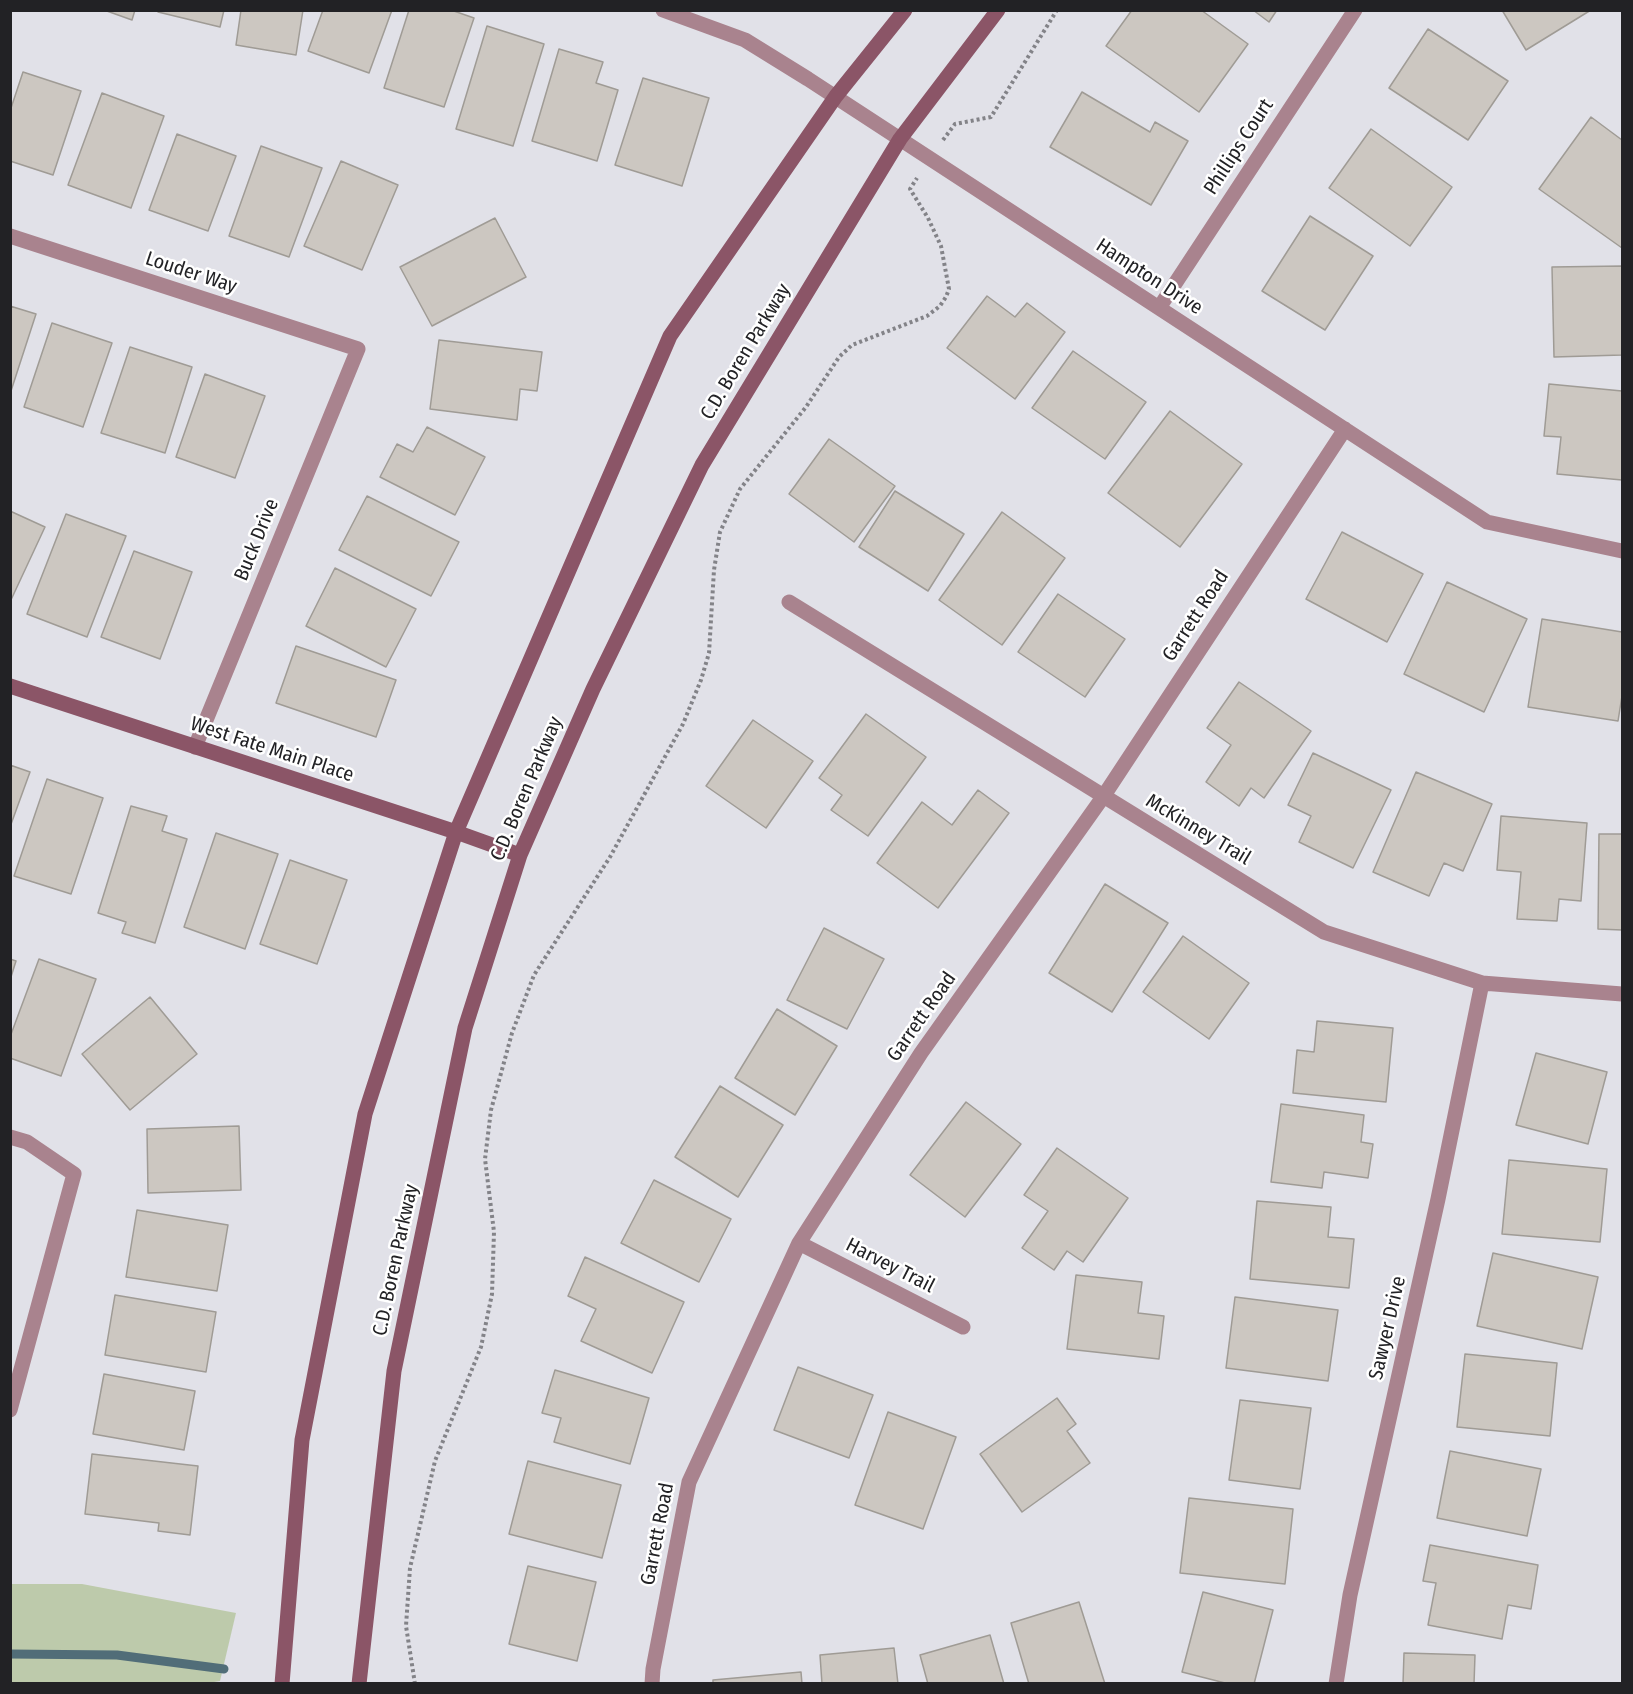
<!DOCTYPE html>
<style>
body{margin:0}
#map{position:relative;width:1633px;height:1694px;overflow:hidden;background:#e1e1e8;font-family:"Fira Sans Condensed",sans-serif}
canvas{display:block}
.frame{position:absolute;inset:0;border:12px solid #222225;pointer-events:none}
</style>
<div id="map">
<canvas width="1633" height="1694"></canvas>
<div class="frame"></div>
</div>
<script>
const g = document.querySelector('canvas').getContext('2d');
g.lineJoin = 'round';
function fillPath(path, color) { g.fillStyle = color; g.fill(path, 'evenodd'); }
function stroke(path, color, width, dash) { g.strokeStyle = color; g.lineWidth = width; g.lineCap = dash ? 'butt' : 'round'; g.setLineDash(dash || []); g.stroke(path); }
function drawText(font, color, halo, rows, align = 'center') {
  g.font = font + ' "Fira Sans Condensed",sans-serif'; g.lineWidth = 5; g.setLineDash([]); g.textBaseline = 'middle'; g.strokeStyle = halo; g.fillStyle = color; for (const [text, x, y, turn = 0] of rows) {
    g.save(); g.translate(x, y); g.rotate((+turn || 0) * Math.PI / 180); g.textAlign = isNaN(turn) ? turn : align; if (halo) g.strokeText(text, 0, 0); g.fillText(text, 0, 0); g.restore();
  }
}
fillPath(new Path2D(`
 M11,1584h71l154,29 -16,68 -18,3 -191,-1z`), '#bdcaab');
stroke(new Path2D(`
 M10,1654l107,1 107,14`), '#516d78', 9);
const building = new Path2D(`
 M104,10h31l-3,10z
 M158,10h66l-4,17 -62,-15z
 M241,10h62l-7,45 -60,-10z
 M323,10h69l-23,63 -61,-22z
 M409,10h42l23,8 -30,89 -60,-19z
 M1132,10h69l47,34 -49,68 -93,-66z
 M1253,10h24l-8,12z
 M1502,10h89l-65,40z
 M487,26l57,18 -31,102 -57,-17z
 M1428,29l80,52 -40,59 -79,-52z
 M559,49l44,13 -7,21 22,7 -21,71 -65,-20z
 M23,72l58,19 -28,84 -43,-14v-50z
 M643,78l66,20 -27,88 -67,-21z
 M1082,92l68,40 5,-10 33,19 -37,64 -101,-58z
 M102,93l62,23 -33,92 -63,-23z
 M1591,117l31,23v108l-83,-59z
 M1371,129l81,58 -42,59 -81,-58z
 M177,134l59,22 -28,75 -59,-21z
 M261,146l61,22 -33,89 -60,-21z
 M341,161l57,24 -36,85 -58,-24z
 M1310,216l63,40 -48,74 -63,-39z
 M495,218l31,59 -94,49 -32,-59z
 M1622,266v89l-68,2 -2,-90z
 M987,296l28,21 12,-14 38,29 -50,67 -68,-51z
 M10,306l26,8 -26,80z
 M52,323l60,20 -29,84 -59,-20z
 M439,340l103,12 -5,39 -17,-2 -3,31 -87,-11z
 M130,347l62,20 -27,86 -64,-20z
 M1073,351l73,51 -41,57 -73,-51z
 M205,374l60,22 -30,82 -59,-21z
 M1549,384l73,7v89l-65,-6 4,-37 -17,-1z
 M1170,411l72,53 -62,83 -72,-54z
 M427,427l58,30 -30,58 -75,-38 17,-33 16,8z
 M829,439l66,47 -41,56 -65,-48z
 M895,491l69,43 -36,57 -69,-44z
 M367,496l92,46 -28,54 -92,-46z
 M10,511l35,16 -35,75z
 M1002,512l63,46 -63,87 -63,-45z
 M66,514l60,22 -39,101 -60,-23z
 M1342,532l81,42 -36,68 -81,-43z
 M134,551l58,21 -32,87 -59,-22z
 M335,568l81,41 -30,58 -80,-41z
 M1447,582l80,37 -43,93 -80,-38z
 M1058,594l67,45 -40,58 -67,-45z
 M1542,619l80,13v64l-4,25 -90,-14z
 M296,646l100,34 -20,57 -100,-34z
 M1239,682l72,49 -47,67 -13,-10 -12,18 -33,-24 25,-37 -24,-17z
 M866,714l60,43 -58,79 -37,-26 11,-15 -23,-17z
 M753,720l60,41 -47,67 -60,-42z
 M1313,753l78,37 -38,78 -54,-26 12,-26 -23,-11z
 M10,765l20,7 -20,55z
 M1416,772l76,32 -29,67 -19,-8 -15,33 -56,-24z
 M47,779l56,19 -32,96 -57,-18z
 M978,790l31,23 -71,95 -61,-45 45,-61 30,23z
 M131,806l36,10 -5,15 25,8 -32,104 -33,-10 4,-11 -28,-9z
 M1501,816l86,7 -6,78 -22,-2 -2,22 -40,-2 4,-47 -24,-2z
 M216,833l62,21 -33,95 -61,-22z
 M1599,834h23v96l-24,-1z
 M290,860l57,20 -30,84 -57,-20z
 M1105,884l63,39 -56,89 -63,-39z
 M824,928l60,31 -37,70 -60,-29z
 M1183,936l66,47 -40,56 -66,-47z
 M10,959l6,2 -6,19z
 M39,959l57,20 -35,97 -51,-18v-21z
 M150,997l47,57 -67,56 -48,-56z
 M777,1009l60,37 -42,69 -60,-37z
 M1317,1021l76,7 -7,74 -93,-9 4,-43 17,2z
 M1536,1053l71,19 -19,72 -72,-19z
 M720,1086l63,39 -45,72 -63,-40z
 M966,1102l55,42 -56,73 -55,-42z
 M1281,1104l83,11 -3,27 12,2 -5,34 -44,-6 -2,16 -51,-6z
 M239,1126l2,64 -93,3 -1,-64z
 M1057,1148l71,50 -45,64 -16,-11 -13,19 -32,-22 26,-37 -24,-16z
 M1509,1160l98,9 -7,73 -98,-8z
 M654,1180l77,39 -32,63 -78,-39z
 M1257,1201l74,6 -3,30 26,2 -5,49 -99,-9z
 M137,1210l91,15 -11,66 -91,-14z
 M1493,1253l105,24 -16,72 -105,-23z
 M585,1257l99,45 -32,71 -71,-32 15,-32 -28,-13z
 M1076,1275l66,7 -4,31 26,3 -5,43 -92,-10z
 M115,1295l101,17 -10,60 -101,-17z
 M1235,1297l103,13 -10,71 -102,-13z
 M1465,1354l92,9 -7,73 -93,-9z
 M798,1367l75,28 -24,63 -75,-28z
 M555,1370l94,28 -19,66 -76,-22 7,-24 -19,-5z
 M104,1374l91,17 -11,59 -91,-16z
 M1057,1398l19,26 -9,7 23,32 -68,49 -42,-58z
 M1240,1400l71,8 -11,81 -71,-9z
 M888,1412l68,25 -33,92 -68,-24z
 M1450,1451l91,18 -14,67 -90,-18z
 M92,1454l106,12 -8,69 -32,-4 1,-8 -74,-9z
 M528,1461l93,24 -19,73 -93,-24z
 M1189,1498l104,11 -8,75 -105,-11z
 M1430,1545l108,20 -7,44 -23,-4 -6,34 -74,-14 8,-42 -13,-2z
 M528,1566l68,16 -19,79 -68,-17z
 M1203,1592l70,18 -19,74h-25l-47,-12z
 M1079,1602l26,82h-76l-18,-61z
 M990,1635l14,49h-76l-8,-29z
 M894,1648l4,36h-76l-2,-29z
 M1404,1653l71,2 -1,29h-71z
 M801,1672l1,12h-89v-4z`);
fillPath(building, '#ccc7c1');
stroke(building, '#9f9b95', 1.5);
stroke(new Path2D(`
 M943,140l12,-16 36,-7 66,-107
 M415,1684l-9,-58 4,-58 25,-107 46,-114 11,-53 2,-62 -9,-73 6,-49 21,-77 22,-58 76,-118 73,-133 18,-44 8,-27 5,-83 6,-38 20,-43 66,-82 33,-50 13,-12 75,-29 13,-10 6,-9 3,-8 -8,-43 -13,-28 -18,-29 7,-11`), '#838388', 4, [3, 3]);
stroke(new Path2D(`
 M663,10l82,30 63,39 679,443 135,29
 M10,236l348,113 -163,398
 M1159,308l196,-298
 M789,602l535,330 158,51 140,11
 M10,1137l17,5 47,32 -64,236
 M799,1243l164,84
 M652,1684l1,-15 36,-187 110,-239 122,-190 182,-256 242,-368
 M1336,1684l14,-89 88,-396 44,-216`), '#a9838e', 15);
stroke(new Path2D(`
 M10,686l446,146 64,23
 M282,1684l20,-244 63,-326 91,-282 214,-496 166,-240 69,-86
 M359,1684l35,-313 71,-343 55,-173 73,-166 109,-224 198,-326 98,-129`), '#8b5567', 15);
drawText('20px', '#222225', '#fff', [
 ["Phillips Court",1239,147,-57],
 ["Louder Way",191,273,18],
 ["Hampton Drive",1149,277,33],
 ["C.D. Boren Parkway",746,352,-59],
 ["Buck Drive",257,540,-68],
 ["Garrett Road",1196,616,-57],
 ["West Fate Main Place",272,750,18],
 ["C.D. Boren Parkway",527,789,-67],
 ["McKinney Trail",1198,830,31],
 ["Garrett Road",922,1017,-55],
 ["C.D. Boren Parkway",396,1260,-78],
 ["Harvey Trail",890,1266,27],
 ["Sawyer Drive",1388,1328,-77],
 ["Garrett Road",658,1534,-79]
]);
</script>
